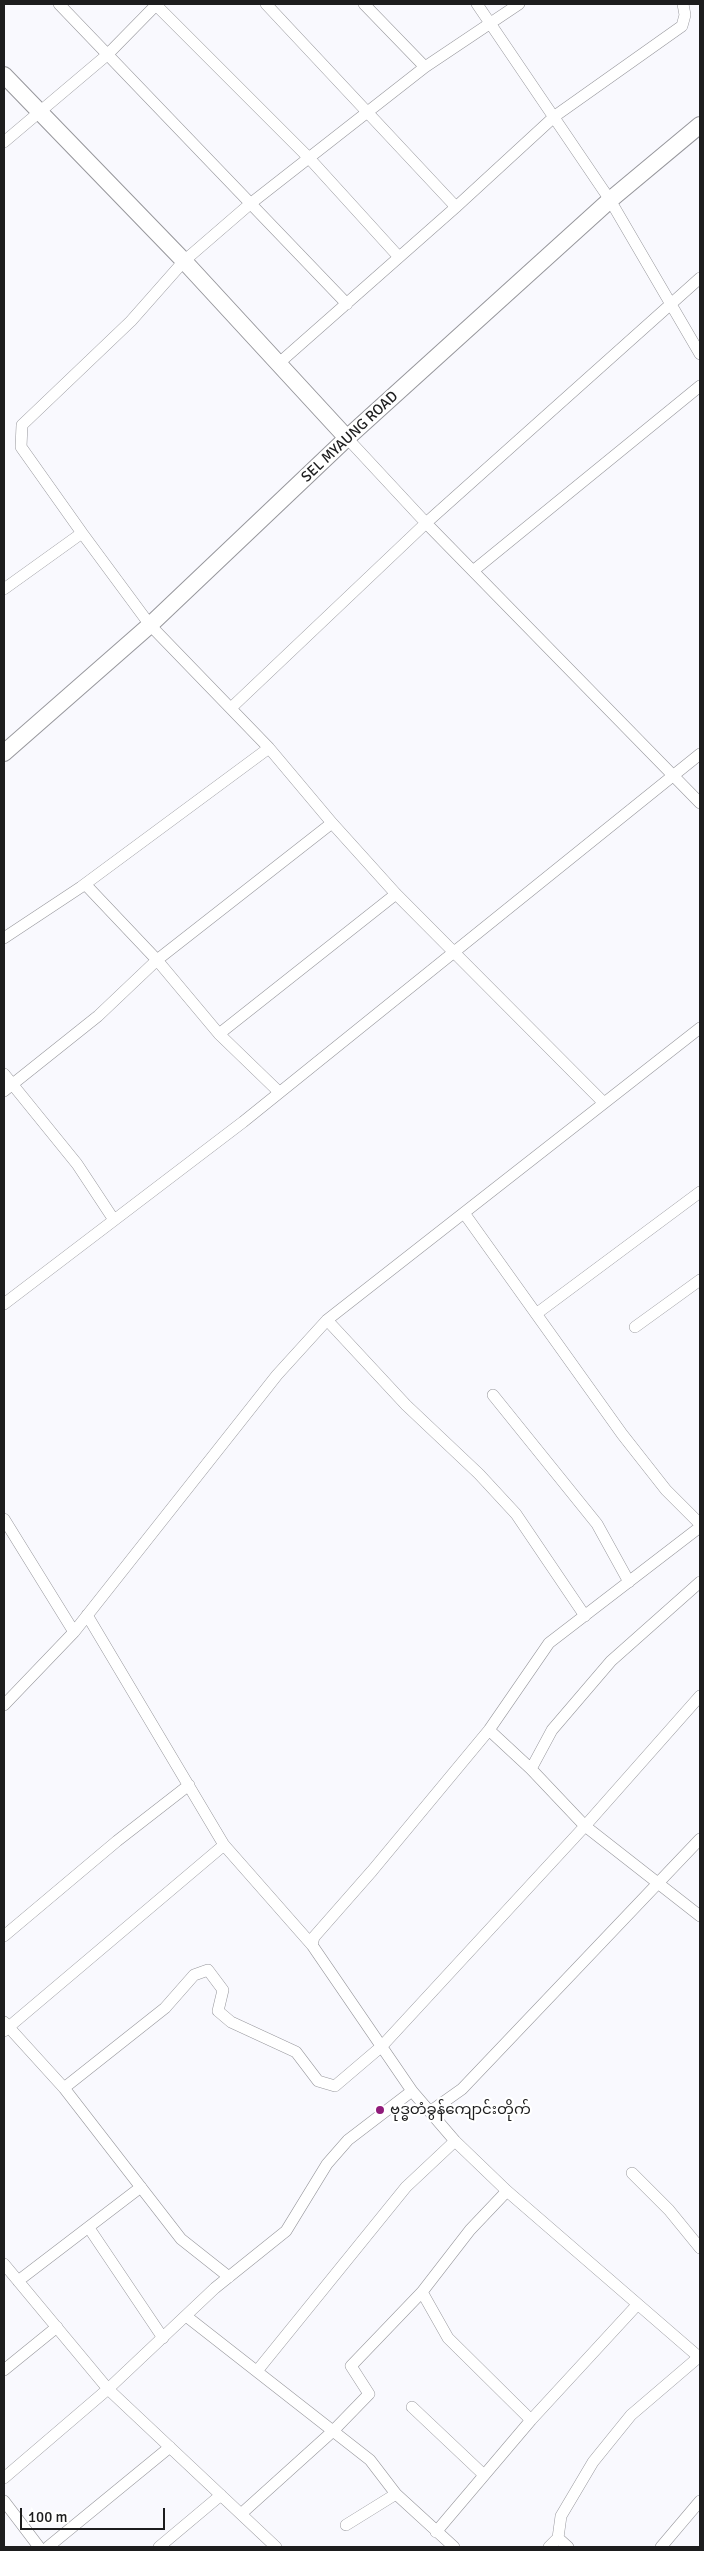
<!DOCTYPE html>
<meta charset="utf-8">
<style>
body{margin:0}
#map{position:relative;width:704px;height:2551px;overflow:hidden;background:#f9f9fe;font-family:Signika,sans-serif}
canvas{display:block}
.frame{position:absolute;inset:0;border:5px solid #1d1d1e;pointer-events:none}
.scale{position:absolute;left:20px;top:2508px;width:145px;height:22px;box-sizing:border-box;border:2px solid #1d1d1e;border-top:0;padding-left:6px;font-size:15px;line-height:18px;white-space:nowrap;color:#1d1d1e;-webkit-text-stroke:4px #fff;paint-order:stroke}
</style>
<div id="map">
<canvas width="704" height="2551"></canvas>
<div class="frame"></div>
<div class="scale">100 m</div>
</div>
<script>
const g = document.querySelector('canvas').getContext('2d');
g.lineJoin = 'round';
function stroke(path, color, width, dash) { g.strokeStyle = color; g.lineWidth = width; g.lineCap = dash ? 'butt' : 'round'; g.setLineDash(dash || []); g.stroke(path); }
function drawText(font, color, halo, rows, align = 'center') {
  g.font = font + ' Signika,"Noto Sans Myanmar",sans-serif'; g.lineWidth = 4.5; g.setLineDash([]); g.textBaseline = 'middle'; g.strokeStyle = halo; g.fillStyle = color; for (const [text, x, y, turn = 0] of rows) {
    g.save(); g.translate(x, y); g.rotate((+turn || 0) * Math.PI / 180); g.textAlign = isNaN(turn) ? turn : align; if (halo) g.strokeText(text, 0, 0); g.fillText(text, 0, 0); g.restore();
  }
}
const street = new Path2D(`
 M59,4l288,300
 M155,4l154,154 89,98
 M266,4l190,203
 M364,4l61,63
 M477,4l133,196 90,154
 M4,142l103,-87 50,-51
 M278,364l178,-157 99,-91 127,-90 3,-11 -2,-11
 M347,438l79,85 274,280
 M82,533l-61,-86 1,-22 109,-104 53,-60 66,-57 175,-137 94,-63
 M473,571l227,-185
 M4,589l78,-56 68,92 119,123 63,75 64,71 208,209
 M231,708l195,-185 274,-245
 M85,884l72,76 62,74 60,58
 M4,938l77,-51 188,-139
 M219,1034l177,-140
 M4,1074l73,90 37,56
 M4,1091l94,-75 59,-56 175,-137
 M464,1213l158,221 44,56 34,34
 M4,1304l239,-182 457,-368
 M536,1314l164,-122
 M327,1320l79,85 73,69 37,40 69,102
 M635,1327l65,-47
 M493,1395l104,129 32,58
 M4,1519l70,113
 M87,1615l137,230 88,100 100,146 43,50 52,50 193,167
 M4,1705l70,-73 203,-257 50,-55 373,-292
 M489,1730l42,39 54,57 115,90
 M531,1769l21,-39 59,-69 89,-79
 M4,1936l113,-95 72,-56
 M312,1945l2,-8 58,-66 117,-141 60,-87 151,-116
 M4,2022l60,66 117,151 48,38
 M4,2031l220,-186
 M64,2088l101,-80 29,-33 14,-5 15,20 -5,21 13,11 65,30 22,29 17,5 47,-40 203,-220 115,-130
 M431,2111l31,-22 238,-250
 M632,2173l37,37 31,38
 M89,2228l74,110
 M4,2264l104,125 168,158
 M18,2281l123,-94
 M422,2292l26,46 83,82
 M186,2316l184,144 26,34 58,53
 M4,2370l53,-43
 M257,2371l149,-184 49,-46
 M412,2407l72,68
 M4,2478l104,-89 107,-101 71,-57 41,-67 21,-24 64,-49
 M4,2501l35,46
 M241,2514l92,-83 36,-37 -18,-28 71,-74 48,-62 37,-39
 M346,2525l50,-31
 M436,2532l95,-112 106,-115
 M558,2538l10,9
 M48,2547l122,-100
 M159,2547l62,-52
 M549,2547l9,-9 3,-22 32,-54 38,-47 69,-59
 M661,2547l39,-46`);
const secondary = new Path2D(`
 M4,75l180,186 163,177
 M4,753l146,-128 197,-187 263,-238 90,-75`);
stroke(street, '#97979c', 12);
stroke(secondary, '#97979c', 18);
stroke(street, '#fff', 11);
stroke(secondary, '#fff', 16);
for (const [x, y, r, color] of [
 [380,2110,5,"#901b7a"]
]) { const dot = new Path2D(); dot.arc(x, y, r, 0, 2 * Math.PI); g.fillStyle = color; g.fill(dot); stroke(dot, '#fff', 2); }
drawText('15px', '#1d1d1e', '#fff', [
 ["SEL MYAUNG ROAD",350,437,-43]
]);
drawText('15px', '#1d1d1e', '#fff', [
 ["ဗုဒ္ဓတံခွန်ကျောင်းတိုက်",390,2110]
], 'left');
</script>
